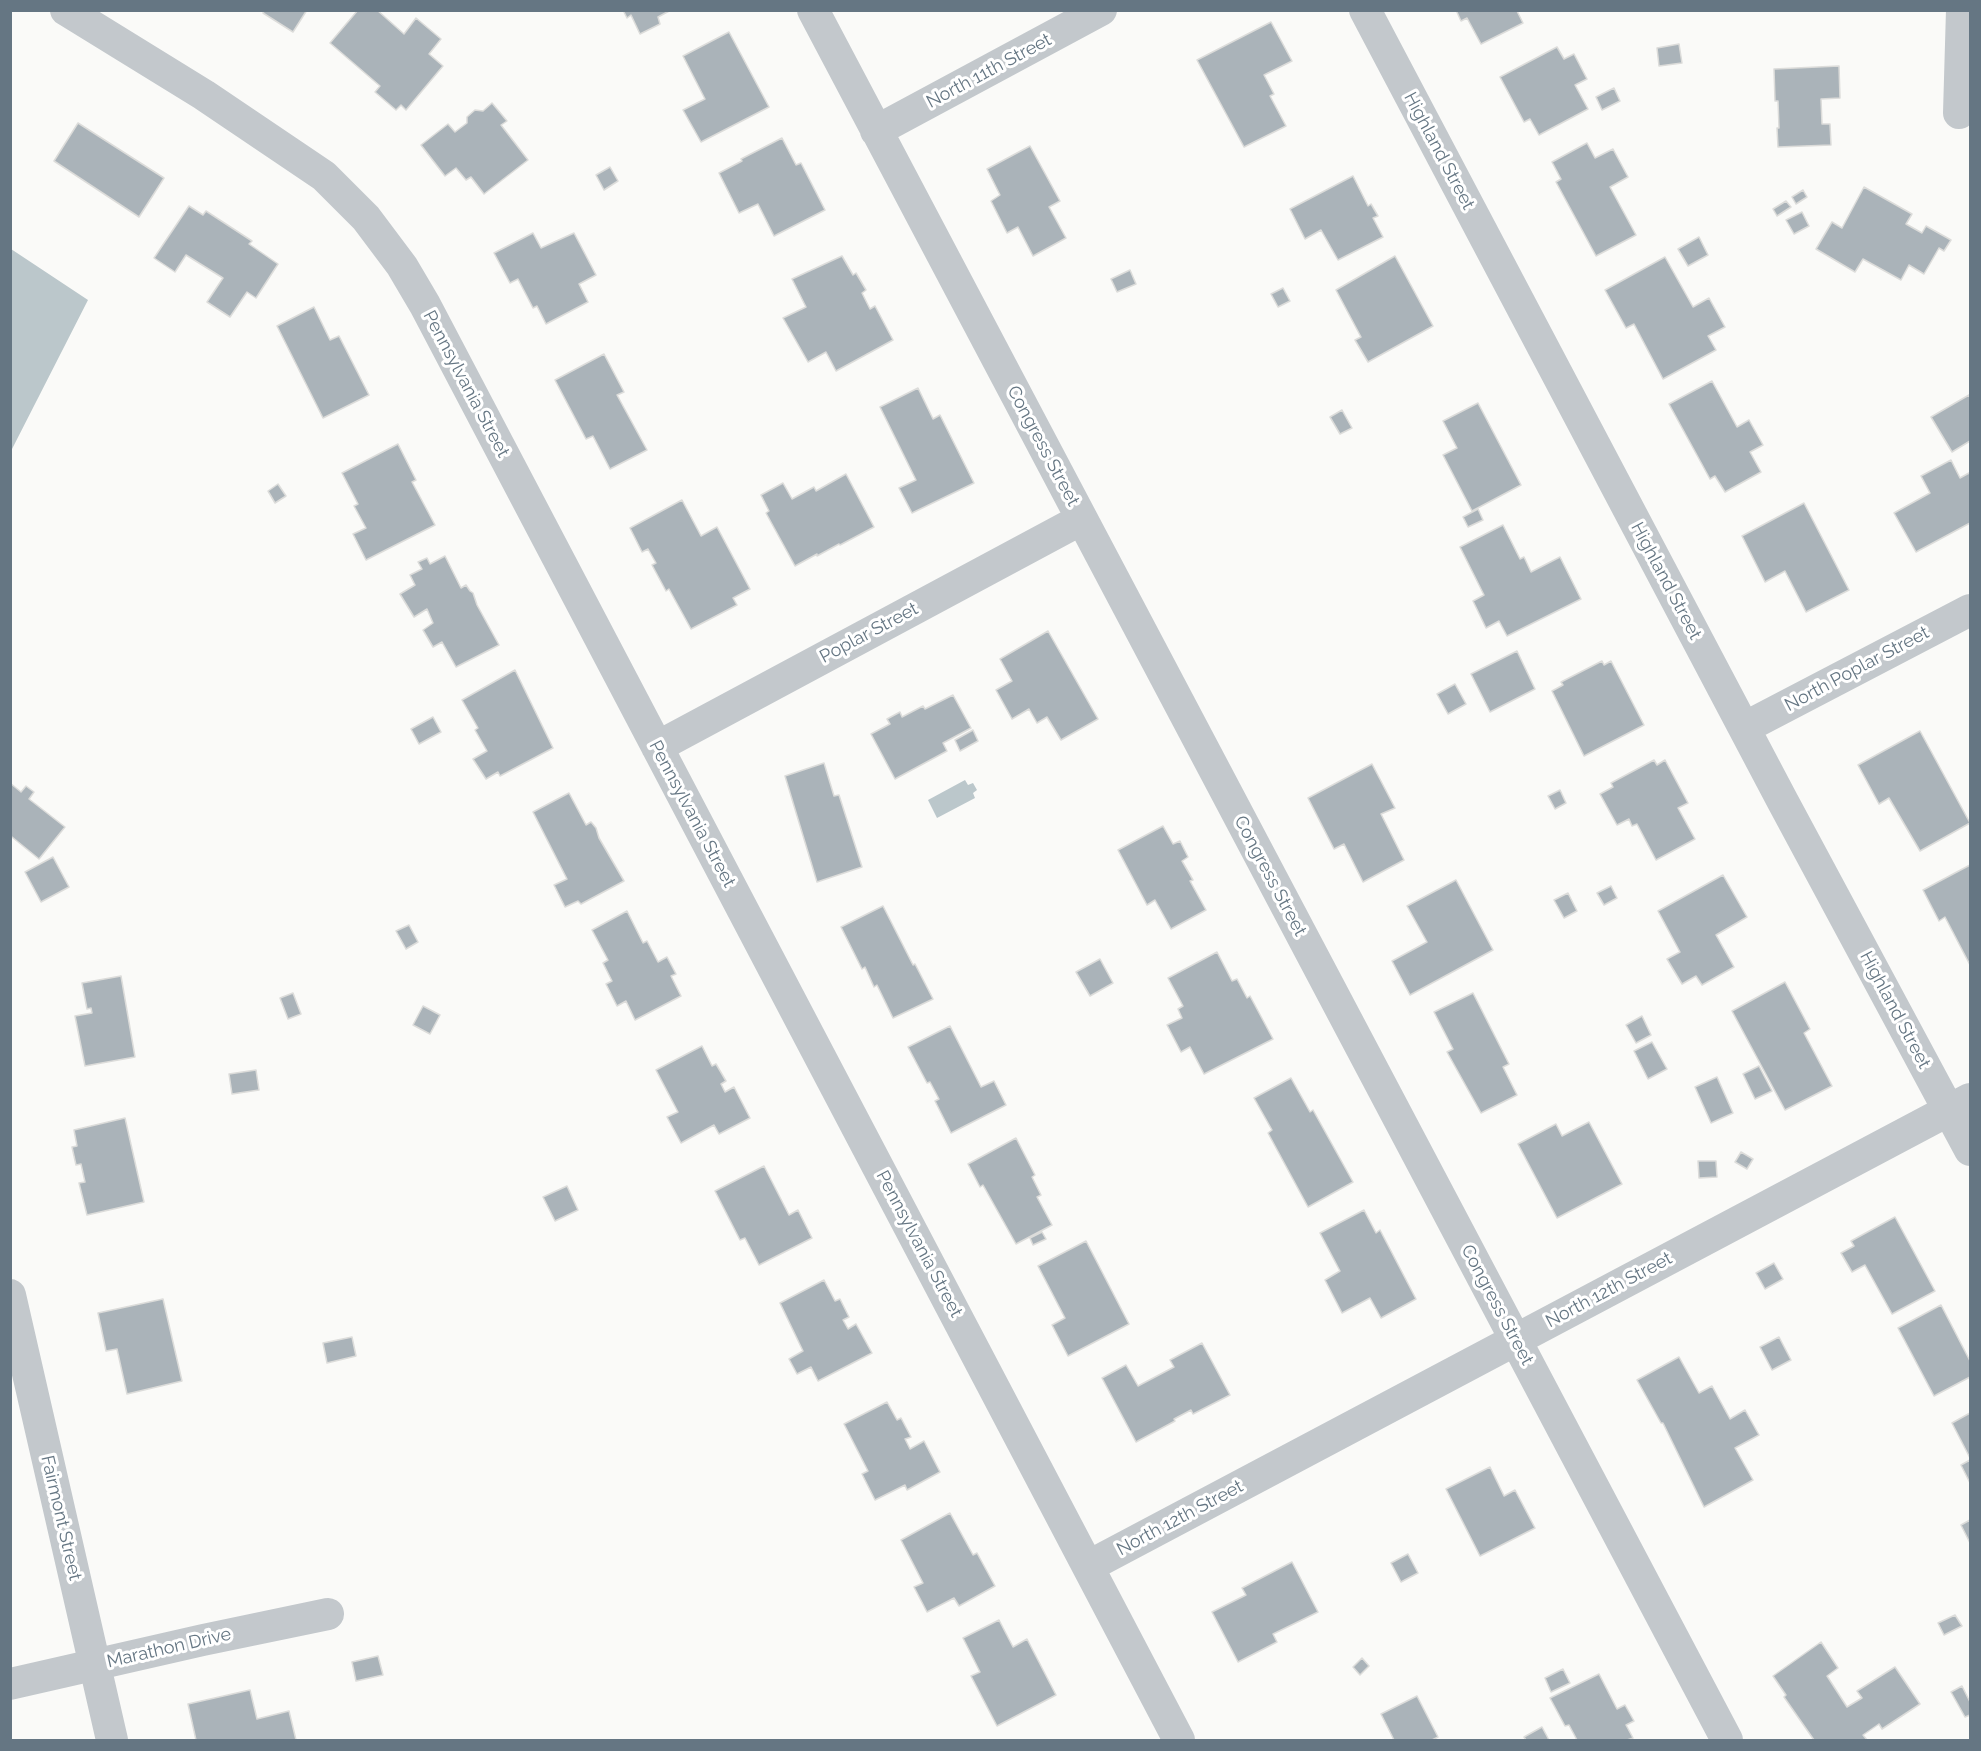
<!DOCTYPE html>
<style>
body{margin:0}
#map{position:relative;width:1981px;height:1751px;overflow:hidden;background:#fafaf8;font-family:Raleway,sans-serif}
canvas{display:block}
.frame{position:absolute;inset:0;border:12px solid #657683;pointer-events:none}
</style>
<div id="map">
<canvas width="1981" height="1751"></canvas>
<div class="frame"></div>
</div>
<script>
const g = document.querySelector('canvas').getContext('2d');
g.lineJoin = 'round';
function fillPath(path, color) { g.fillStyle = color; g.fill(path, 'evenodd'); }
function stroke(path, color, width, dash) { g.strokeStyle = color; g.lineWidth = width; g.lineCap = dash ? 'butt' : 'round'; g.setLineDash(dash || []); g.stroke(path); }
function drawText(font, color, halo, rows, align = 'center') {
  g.font = font + ' Raleway,sans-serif'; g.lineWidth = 6; g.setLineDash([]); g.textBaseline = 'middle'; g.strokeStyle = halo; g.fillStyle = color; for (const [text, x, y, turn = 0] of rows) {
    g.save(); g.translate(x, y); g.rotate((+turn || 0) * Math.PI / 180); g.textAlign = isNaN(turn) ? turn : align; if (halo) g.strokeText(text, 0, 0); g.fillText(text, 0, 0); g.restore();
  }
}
fillPath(new Path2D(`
 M11,249l77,51 -77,151z
 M965,780l3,5 5,-2 4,7 -4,3 2,5 -38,20 -9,-18z`), '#bbc7cb');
const building = new Path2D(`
 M265,10h42l-14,22 -30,-19z
 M358,10h19l27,24 12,-16 25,21 -12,15 14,12 -37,44 -5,-5 -5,5 -21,-18 5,-6 -50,-43z
 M623,10h48l-13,7 2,7 -20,10 -9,-19 -4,3z
 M1456,10h63l-2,1 6,12 -42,21 -14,-26 -6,3z
 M1271,22l21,39 -28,14 10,19 -4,2 16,30 -42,21 -47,-87z
 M729,32l40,75 -68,35 -18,-32 22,-11 -22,-43z
 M1679,44l3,19 -23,3 -2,-18z
 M1557,47l7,12 10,-5 13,25 -12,6 13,24 -49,26 -9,-16 -6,3 -24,-45z
 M1839,66l1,32 -19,1 1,25h8l1,21 -53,2 -1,-19h2l-1,-27h-3l-1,-32z
 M1614,88l6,13 -18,9 -6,-13z
 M492,103l15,18 -6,4 27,35 -44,34 -13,-17 -5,3 -10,-12 -11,8 -24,-31 27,-21 7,8 12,-9v-6l8,-7 8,1z
 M78,123l86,55 -25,39 -85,-56z
 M782,138l14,27 5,-2 24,47 -51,26 -16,-32 -19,9 -20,-40 23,-12 -1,-2z
 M1587,143l8,15 18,-9 15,28 -18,10 26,48 -40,21 -40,-74 5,-3 -9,-17z
 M1030,146l30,55 -11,6 17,31 -33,18 -15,-29 -11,6 -16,-32 9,-6 -13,-26z
 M610,167l8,14 -14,9 -8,-15z
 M1353,176l15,30 3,-2 7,12 -5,2 10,19 -45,23 -17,-30 -16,9 -15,-30z
 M1864,187l48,27 -6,10 16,9 4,-7 25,14 -7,11 -5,-3 -15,26 -15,-9 -8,15 -38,-21 -8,13 -39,-23 16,-27 10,6z
 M1803,190l4,7 -11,7 -4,-7z
 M1786,201l5,6 -14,9 -4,-7z
 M189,206l14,9 3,-4 46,30 -3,3 29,20 -22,34 -9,-6 -17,25 -23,-15 16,-24 -37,-23 -11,17 -21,-14z
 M1802,212l7,14 -15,8 -8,-14z
 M533,233l8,15 33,-15 22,42 -17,9 9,18 -42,22 -9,-18 -4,2 -15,-29 -8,4 -16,-30z
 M1699,237l9,18 -20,11 -10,-17z
 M842,256l11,19 3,-2 10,17 -4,3 8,16 5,-3 18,34 -57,31 -10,-19 -18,10 -25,-44 23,-11 -14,-28z
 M1395,256l38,70 -65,36 -13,-22 6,-3 -25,-47z
 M1665,257l28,50 16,-9 16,29 -17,9 8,14 -53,29 -29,-55 -8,4 -21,-38z
 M1130,270l6,14 -19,8 -6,-13z
 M1283,288l7,13 -12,6 -7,-13z
 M314,307l16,33 9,-4 30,59 -46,23 -46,-92z
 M604,354l20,38 -7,3 30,55 -37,19 -17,-33 -7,3 -31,-59z
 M1712,381l25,46 12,-7 14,25 -13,7 11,20 -36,20 -10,-16 -5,3 -41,-75z
 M918,388l15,31 7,-4 34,68 -62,30 -13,-25 17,-8 -36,-73z
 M1969,395l1,3v43l-18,11 -21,-35z
 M1478,403l43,82 -49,26 -29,-56 14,-7 -14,-27z
 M1342,410l10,18 -12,6 -10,-17z
 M398,444l18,36 -4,2 23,43 -69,35 -13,-26 13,-6 -12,-22 4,-2 -16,-31z
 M1951,460l9,18 9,-5 1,2v48l-54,29 -22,-39 36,-20 -9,-17z
 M846,474l28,53 -34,18 -1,-1 -22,12v-2l-22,12 -29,-53 3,-2 -8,-16 22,-12 9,16 22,-12 2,4z
 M278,484l8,12 -11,7 -7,-12z
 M682,500l19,36 16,-9 33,62 -17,9 4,7 -46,24 -22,-40 -3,2 -14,-26 4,-2 -8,-14 -6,3 -12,-24z
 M1804,503l45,87 -43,22 -21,-41 -20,11 -23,-46z
 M1478,509l5,11 -15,7 -5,-10z
 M1503,525l17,34 4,-2 7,15 29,-15 21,42 -74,37 -8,-15 -13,7 -13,-27 11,-6 -24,-48z
 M445,556l16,32 5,-3 4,6 3,2 4,12 22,40 -43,22 -14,-25 -9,5 -10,-17 10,-7 -6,-14 -13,8 -14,-23 15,-9 -5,-10 12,-6 -4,-7 9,-4 3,6z
 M1048,631l50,88 -37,21 -14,-23 -10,6 -8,-14 -17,10 -16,-29 16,-9 -12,-22z
 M1517,651l18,38 -45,23 -19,-38z
 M1602,661l2,4 7,-4 33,64 -60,31 -32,-65 11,-6 -2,-3z
 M515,670l38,78 -53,28 -2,-4 -12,7 -13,-20 14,-8 -12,-21 3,-2 -16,-28z
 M1455,684l11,20 -18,10 -11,-20z
 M953,695l18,33 -28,15 4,8 -52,28 -24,-45 19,-10 -3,-5 13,-7 2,5 21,-11 2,3z
 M433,717l8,15 -22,12 -8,-15z
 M973,730l5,11 -18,10 -5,-11z
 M1920,731l50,92 -50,28 -31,-53 -10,6 -21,-39z
 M1654,760l3,5 8,-5 23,43 -10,5 17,31 -39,21 -19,-36 -5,2 -3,-7 -12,6 -17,-31 13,-7 -2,-4z
 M824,763l10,33 5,-1 23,72 -45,15 -32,-106z
 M1372,764l23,44 -14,6 23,46 -41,22 -19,-38 -10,5 -26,-51z
 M10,783l11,9 5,-6 8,6 -5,7 36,28 -26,32 -27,-22 -2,2z
 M1560,790l6,13 -11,6 -7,-13z
 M569,793l17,32 5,-3 5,6 3,10 25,43 -43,23 -3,-3 -13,6 -11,-22 13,-6 -34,-67z
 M1163,826l10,18 7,-3 8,16 -6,4 11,19 -3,1 16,29 -35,19 -16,-29 -8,5 -29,-55z
 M53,857l16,30 -28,15 -16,-30z
 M1970,865v100l-25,-48 -6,4 -16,-31z
 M1723,875l24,42 -31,18 18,32 -32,18 -6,-9 -14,8 -15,-25 13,-7 -22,-41z
 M1456,880l37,70 -83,45 -18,-34 35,-19 -20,-36z
 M1611,886l6,12 -13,7 -7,-12z
 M1568,893l9,18 -13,7 -10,-18z
 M883,906l30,59 2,-1 18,35 -40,19 -16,-33 -3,2 -9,-20 -3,2 -21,-42z
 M627,911l16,32 4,-2 11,21 9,-5 9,17 -5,2 10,20 -46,24 -9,-19 -9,5 -11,-22 6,-3 -9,-18 5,-3 -16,-30z
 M409,925l9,17 -12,7 -10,-18z
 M1217,952l15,29 5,-2 10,19 3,-2 23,43 -69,35 -14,-27 -9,5 -14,-27 15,-7 -4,-9 5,-3 -15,-28z
 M1100,959l13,24 -23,13 -14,-24z
 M121,976l14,81 -50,9 -10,-50 17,-3 -1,-5 -4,1 -5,-26z
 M1785,982l25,47 -6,4 28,53 -47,24 -53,-99z
 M293,993l8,21 -13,5 -8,-21z
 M1473,993l36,71 -6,3 14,28 -36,18 -34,-61 6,-3 -19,-37z
 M423,1006l17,9 -10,19 -17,-9z
 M1642,1016l9,19 -15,8 -10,-18z
 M950,1026l31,61 13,-6 12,24 -55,28 -16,-32 4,-2 -9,-17 -3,1 -19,-36z
 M1652,1042l15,27 -19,10 -14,-28z
 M702,1046l10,20 4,-2 10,17 -5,3 4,8 9,-5 16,31 -31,16 -5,-9 -33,18 -14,-26 11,-5 -22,-42z
 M1759,1066l13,25 -17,8 -12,-25z
 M256,1070l3,20 -27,4 -3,-20z
 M1717,1077l16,36 -22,10 -16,-36z
 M1291,1078l19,34 3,-2 40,72 -45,25 -40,-74 4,-3 -18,-32z
 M125,1118l19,84 -57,13 -8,-32 6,-1 -4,-18 -5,1 -4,-18 5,-1 -3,-16z
 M1589,1122l33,62 -65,34 -39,-74 38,-20 6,12z
 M1016,1138l19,37 -3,2 9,18 -4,2 15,28 -36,19 -33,-59 -3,2 -12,-23z
 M1741,1152l12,7 -6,10 -12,-7z
 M1698,1161h18l1,16 -18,1z
 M764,1166l25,49 9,-5 14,28 -53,27 -14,-27 -5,2 -25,-49z
 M567,1186l11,24 -23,11 -12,-24z
 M1364,1210l12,23 4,-3 36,69 -35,19 -11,-20 -28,15 -17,-33 15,-9 -20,-38z
 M1895,1217l40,74 -43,23 -27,-49 -13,7 -11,-19 13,-7 -3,-5z
 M1042,1232l4,7 -13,6 -3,-7z
 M1086,1241l43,83 -61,32 -16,-31 13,-7 -27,-52z
 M1774,1263l9,16 -18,10 -9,-16z
 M824,1280l11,21 5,-2 9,18 -6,3 5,9 8,-5 16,29 -54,28 -7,-14 -14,7 -8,-15 14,-8 -23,-48z
 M163,1299l19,82 -55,13 -10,-45 -11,2 -8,-38z
 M1941,1305l29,56v16l-36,19 -36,-68z
 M352,1337l4,19 -29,7 -4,-20z
 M1779,1337l12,23 -19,10 -12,-23z
 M1202,1343l28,52 -37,19 -2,-4 -17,9 1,2 -39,21 -34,-64 24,-13 12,21 36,-19 -4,-7z
 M1679,1357l20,36 13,-7 18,33 15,-9 14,25 -24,13 18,32 -49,27 -41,-84h-2l-24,-43z
 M887,1402l10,18 4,-2 10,19 -6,2 5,10 14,-8 16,31 -33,18 -2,-5 -30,15 -13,-26 6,-3 -24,-47z
 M1970,1413v45l-18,-35z
 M1970,1460v23l-9,-18z
 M1490,1467l14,29 11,-6 20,38 -55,28 -34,-67z
 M950,1513l23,42 4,-2 18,33 -36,20 -5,-8 -27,14 -13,-25 9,-4 -22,-43z
 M1970,1520v23l-9,-18z
 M1408,1554l10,19 -17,9 -10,-19z
 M1292,1562l26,50 -45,22 4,8 -39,20 -26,-50 34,-17 -4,-7z
 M1955,1615l7,11 -18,9 -6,-12z
 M999,1620l14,27 14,-8 29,56 -59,31 -26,-50 9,-4 -17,-34z
 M1821,1642l17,26 -11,8 20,31 15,-9 -5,-7 38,-24 25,37 -38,25 -3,-5 -16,11 4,5h-53l-30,-43 2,-2 -13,-19z
 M378,1656l5,19 -27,6 -4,-19z
 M1362,1658l7,8 -9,9 -7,-8z
 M1563,1669l7,14 -19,9 -6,-14z
 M1599,1674l18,35 8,-4 9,16 -8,4 7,13 -6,2h-50l-8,-15 -4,1 -15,-28z
 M1962,1686l8,16v13l-5,2 -14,-25z
 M250,1690l7,29 32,-8 7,29h-100l-8,-36z
 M1417,1696l21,41 -6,3h-38l-13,-26z
 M1542,1727l7,13h-23l-2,-3z`);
fillPath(building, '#aab3b9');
stroke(building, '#dcdcda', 1.5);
stroke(new Path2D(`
 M66,10l138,85 120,81 42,42 36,48 23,39 754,1435
 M813,10l914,1730
 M1365,10l417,790 188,350
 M1959,113l3,-103
 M876,131l225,-121
 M1744,728l226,-118
 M657,747l425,-228
 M10,1295l102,445
 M1089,1566l881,-467
 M10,1684l193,-44 125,-26`), '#c3c8cc', 32);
drawText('18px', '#657683', '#fff', [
 ["North 11th Street",989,71,-28],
 ["Highland Street",1439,151,62],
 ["Pennsylvania Street",466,384,62],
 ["Congress Street",1043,446,62],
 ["Highland Street",1666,581,62],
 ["Poplar Street",869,633,-28],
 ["North Poplar Street",1857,669,-28],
 ["Pennsylvania Street",692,814,62],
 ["Congress Street",1270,876,62],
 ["Highland Street",1895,1010,62],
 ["Pennsylvania Street",919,1244,62],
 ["North 12th Street",1609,1290,-28],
 ["Congress Street",1497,1305,62],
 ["Fairmont Street",61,1518,77],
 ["North 12th Street",1180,1518,-28],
 ["Marathon Drive",169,1648,-13]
]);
</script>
